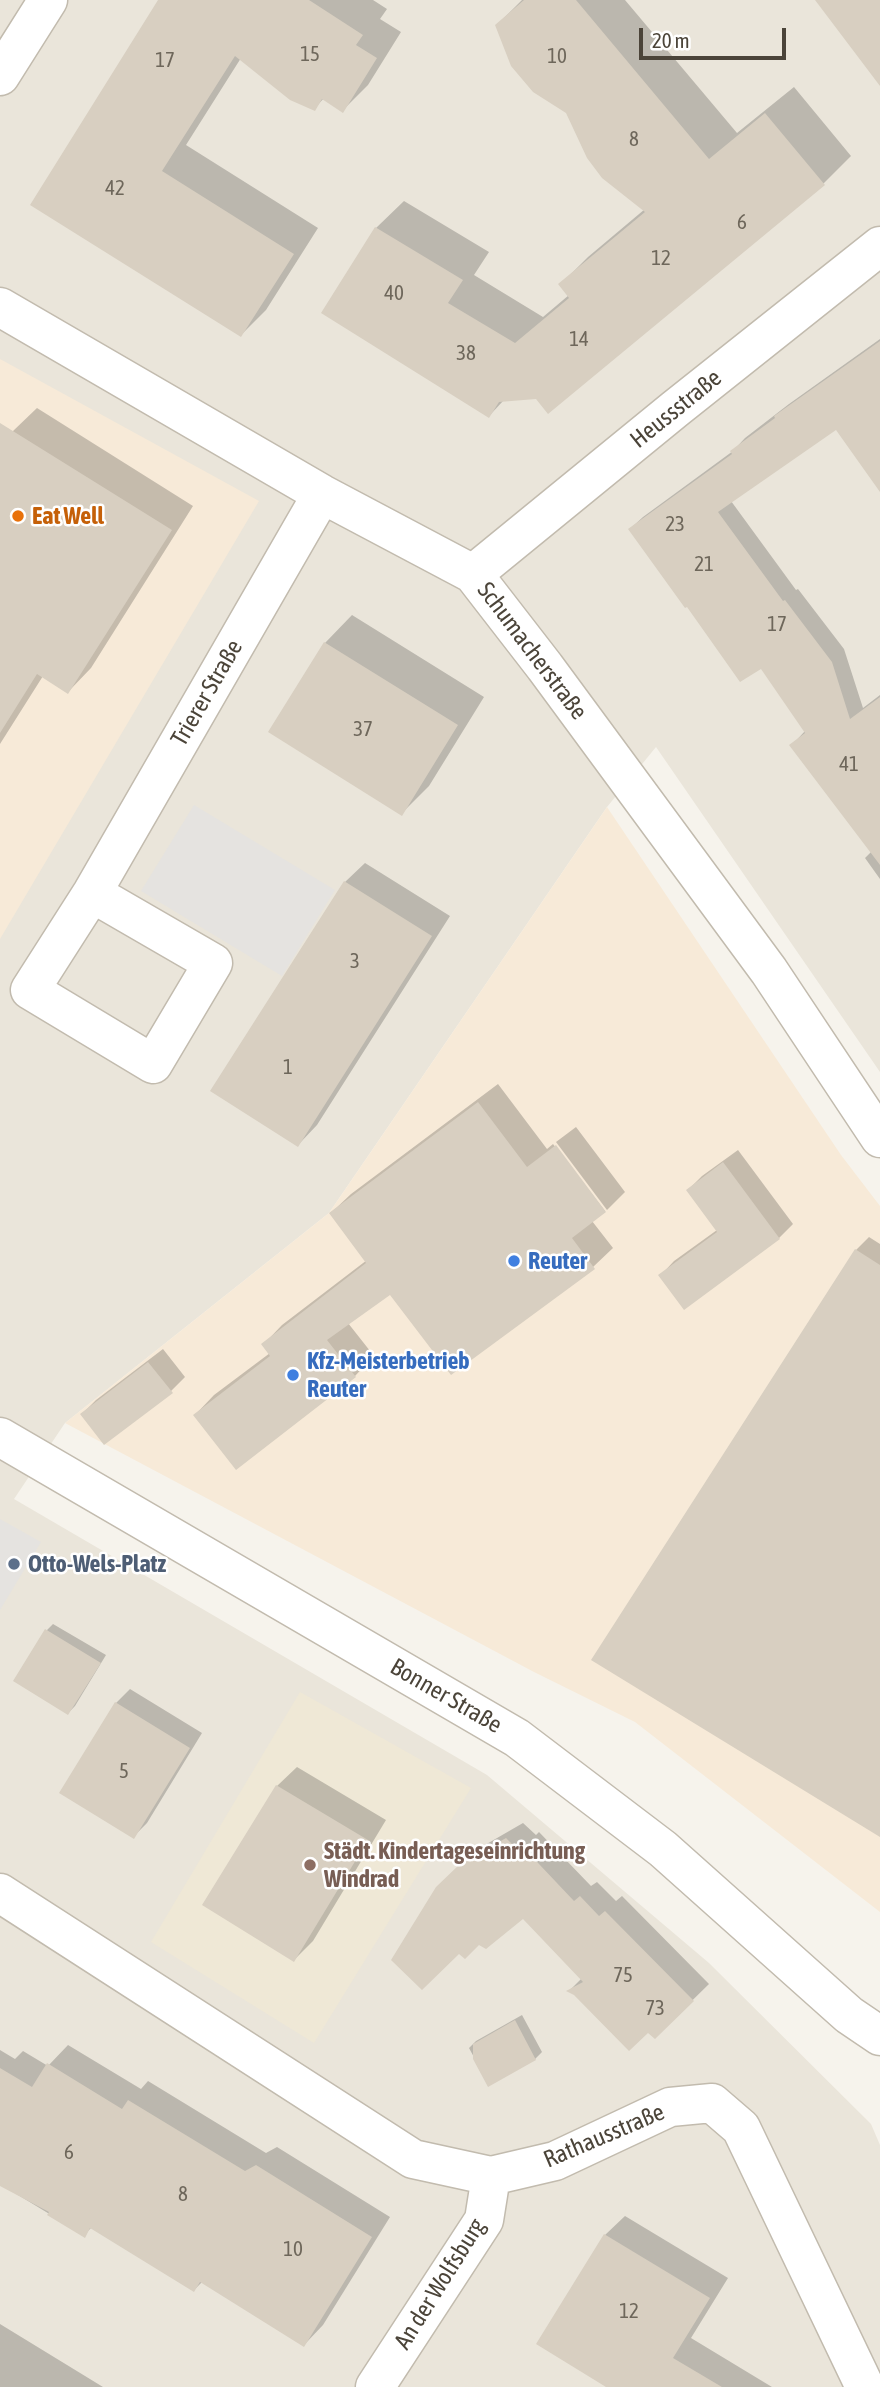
<!DOCTYPE html>
<meta charset="utf-8">
<style>
body{margin:0}
#map{position:relative;width:880px;height:2387px;overflow:hidden;background:#f6f3ec;font-family:"Asap Condensed",sans-serif}
canvas{display:block}
.scale{position:absolute;left:639px;top:28px;width:147px;height:32px;box-sizing:border-box;border:4px solid #4b4439;border-top:0;padding-left:9px;font-size:21px;line-height:24px;white-space:nowrap;color:#4b4439;-webkit-text-stroke:5px #fff;paint-order:stroke}
</style>
<div id="map">
<canvas width="880" height="2387"></canvas>
<div class="scale">20 m</div>
</div>
<script>
const g = document.querySelector('canvas').getContext('2d');
g.lineJoin = 'round';
function fillPath(path, color) { g.fillStyle = color; g.fill(path, 'evenodd'); }
function stroke(path, color, width, dash) { g.strokeStyle = color; g.lineWidth = width; g.lineCap = dash ? 'butt' : 'round'; g.setLineDash(dash || []); g.stroke(path); }
function drawText(font, color, halo, rows, align = 'center') {
  g.font = font + ' "Asap Condensed",sans-serif'; g.lineWidth = 5; g.setLineDash([]); g.textBaseline = 'middle'; g.strokeStyle = halo; g.fillStyle = color; for (const [text, x, y, turn = 0] of rows) {
    g.save(); g.translate(x, y); g.rotate((+turn || 0) * Math.PI / 180); g.textAlign = isNaN(turn) ? turn : align; if (halo) g.strokeText(text, 0, 0); g.fillText(text, 0, 0); g.restore();
  }
}
fillPath(new Path2D(`
 M0,0h880v1072l-224,-325 -49,60 -278,406 -264,210 -51,76 473,276 222,188 162,161 9,21v242h-880z`), '#eae5da');
fillPath(new Path2D(`
 M0,359l259,142 -259,438z
 M607,807l234,348 39,51v706l-245,-190 -101,-50 -469,-249 264,-210z`), '#f7ead8');
fillPath(new Path2D(`
 M300,1692l171,96 -157,255 -163,-101z`), '#efe8d6');
fillPath(new Path2D(`
 M194,805l141,85 -53,86 -141,-85z
 M0,1519l41,23 -41,68z`), '#e5e3e0');
fillPath(new Path2D(`
 M160,0h213l14,9 -7,10 21,13 -33,53 -25,25 -19,-12 -9,10 -74,-50 -55,87 132,83 -52,82 -25,25 -209,-131z
 M522,0h103l112,133 57,-46 57,69 -27,27 -275,228 -12,-14 -33,3 -15,16 -113,-188 28,-27 85,51 -15,23 69,42 26,-22 -8,-11 27,-27 57,-48 -148,-184z
 M880,339v123l-44,-34 -105,73 65,89 2,-1 46,60 19,59 17,-13v184l-15,-21 7,-7 -80,-106 13,-14 -43,-65 -74,-62 -58,-75 13,-12 90,-66 12,-13 44,-34z
 M37,408l156,98 -102,162 -23,24 -25,-16 -43,68v-291l13,-22z
 M352,615l132,82 -55,89 -27,27 -77,-170z
 M365,863l85,53 -133,209 -19,20 47,-263z
 M498,1084l49,65 6,-5 52,67 -13,10 21,27 -20,19 -202,25 -43,31 26,33 -19,20 -160,39 19,-20 56,-42 -7,-8 19,-20 85,-65 -36,-47 20,-19z
 M576,1127l49,65 -18,18 -51,-68z
 M738,1150l55,74 -14,14 -118,37 13,-14 43,-31 -29,-40 14,-14z
 M869,1237l11,7v590l-24,-584z
 M163,1349l22,28 -14,14 -89,23 14,-14z
 M53,1624l53,31 -31,51 -7,7 -21,-83z
 M130,1689l72,44 -55,90 -14,14 -17,-134z
 M297,1767l89,53 -73,121 -19,19 -17,-174z
 M523,1823l13,12 3,-3 52,54 6,-4 19,19 6,-5 87,88 -54,53 -7,-7 -79,-39 13,-13 -59,-61 -86,-29 41,-39z
 M522,2015l20,37 -7,7 -46,26 -20,-37 7,-7z
 M68,2045l73,44 7,-8 118,72 11,-6 113,70 -67,108 -19,20 -101,-64 -9,9 -102,-63 -8,8 -84,-51v-134l15,9 8,-8 25,15z
 M625,2216l103,62 -37,60 81,49h-163l-4,-152z
 M0,2324l103,63h-103z`), '#0003');
fillPath(new Path2D(`
 M158,0h151l54,35 -7,10 21,13 -34,55 -21,-14 -7,12 -25,-11 -55,-44 -73,115 132,83 -53,83 -211,-132z
 M524,0h52l133,159 56,-46 60,72 -277,229 -12,-15 -37,3 -10,16 -168,-105 54,-86 88,53 -15,23 67,40 54,-45 -11,-14 87,-72 -43,-34 -15,-20 -21,-45 -33,-21 -22,-26 -16,-41z
 M815,0h65v86z
 M880,341v151l-44,-62 -118,82 65,89 2,-1 47,62 18,57 30,-22v168l-91,-120 16,-12 -44,-64 -21,13 -53,-75 -2,1 -57,-79 104,-75 -2,-3 45,-33 -1,-2z
 M0,423l172,107 -104,164 -31,-20 -37,59z
 M324,642l134,83 -56,91 -134,-84z
 M344,881l88,55 -134,211 -88,-56z
 M478,1102l49,65 29,-22 50,67 -34,26 23,31 -144,106 -61,-80 -63,45 29,37 -120,93 -43,-55 77,-59 -9,-12 105,-81 -37,-50z
 M723,1162l57,77 -96,71 -26,-35 59,-43 -31,-42z
 M855,1249l25,16v572l-289,-177z
 M148,1362l25,31 -69,52 -24,-31z
 M45,1629l56,34 -33,52 -55,-34z
 M115,1702l75,46 -56,91 -75,-46z
 M276,1785l92,55 -74,122 -92,-57z
 M506,1838l12,12 4,-4 52,55 6,-5 19,20 6,-5 89,90 -39,38 -7,-6 -19,18 -55,-56 -8,-4 17,-9 -60,-63 -37,30 -7,-4 -14,14 -6,-5 -37,36 -31,-30 45,-73 24,-23z
 M515,2020l21,40 -48,27 -15,-28v-15z
 M47,2063l75,46 6,-9 117,71 11,-6 116,72 -68,110 -104,-65 -6,10 -104,-64 -5,10 -38,-23 2,-3 -49,-26v-118l32,19z
 M604,2234l106,64 -37,60 49,29h-116l-70,-43z`), '#d8cfc1');
const minor = new Path2D(`
 M0,76l48,-76
 M0,307l322,187 151,80 72,93 224,304 111,167
 M473,574l202,-165 205,-163
 M92,893l121,70 -60,101 -123,-74 62,-97 230,-399
 M0,1437l517,301 146,111 186,166 31,21
 M0,1893l413,266 78,17 64,-15 115,-54 42,-4 29,25 124,259
 M375,2387l109,-167 7,-44`);
stroke(minor, '#c2bbae', 41);
stroke(minor, '#fff', 38);
for (const [x, y, r, color] of [
 [18,516,7,"#e8710a"],
 [514,1261,7,"#3f7fe0"],
 [293,1375,7,"#3f7fe0"],
 [14,1564,7,"#5c6f8a"],
 [310,1865,7,"#8d6e63"]
]) { const dot = new Path2D(); dot.arc(x, y, r, 0, 2 * Math.PI); g.fillStyle = color; g.fill(dot); stroke(dot, '#fff', 2.5); }
drawText('21px', '#6e675b', null, [
 ["15",310,54],
 ["10",557,56],
 ["17",165,60],
 ["8",634,139],
 ["42",115,188],
 ["6",742,222],
 ["12",661,258],
 ["40",394,293],
 ["14",579,339],
 ["38",466,353],
 ["23",675,524],
 ["21",704,564],
 ["17",777,624],
 ["37",363,729],
 ["41",849,764],
 ["3",355,961],
 ["1",288,1067],
 ["5",124,1771],
 ["75",623,1975],
 ["73",655,2008],
 ["6",69,2152],
 ["8",183,2194],
 ["10",293,2249],
 ["12",629,2311]
]);
drawText('24px', '#4b4439', '#fff', [
 ["Heussstraße",676,409,-39],
 ["Schumacherstraße",532,651,53],
 ["Trierer Straße",207,693,-60],
 ["Bonner Straße",446,1696,30],
 ["Rathausstraße",604,2136,-23],
 ["An der Wolfsburg",440,2284,-58]
]);
drawText('bold 24px', '#c56008', '#fff', [
 ["Eat Well",32,516]
], 'left');
drawText('bold 24px', '#366cbe', '#fff', [
 ["Reuter",528,1261],
 ["Kfz-Meisterbetrieb",307,1361],
 ["Reuter",307,1389]
], 'left');
drawText('bold 24px', '#4e5e75', '#fff', [
 ["Otto-Wels-Platz",28,1564]
], 'left');
drawText('bold 24px', '#785e54', '#fff', [
 ["Städt. Kindertageseinrichtung",324,1851],
 ["Windrad",324,1879]
], 'left');
</script>
